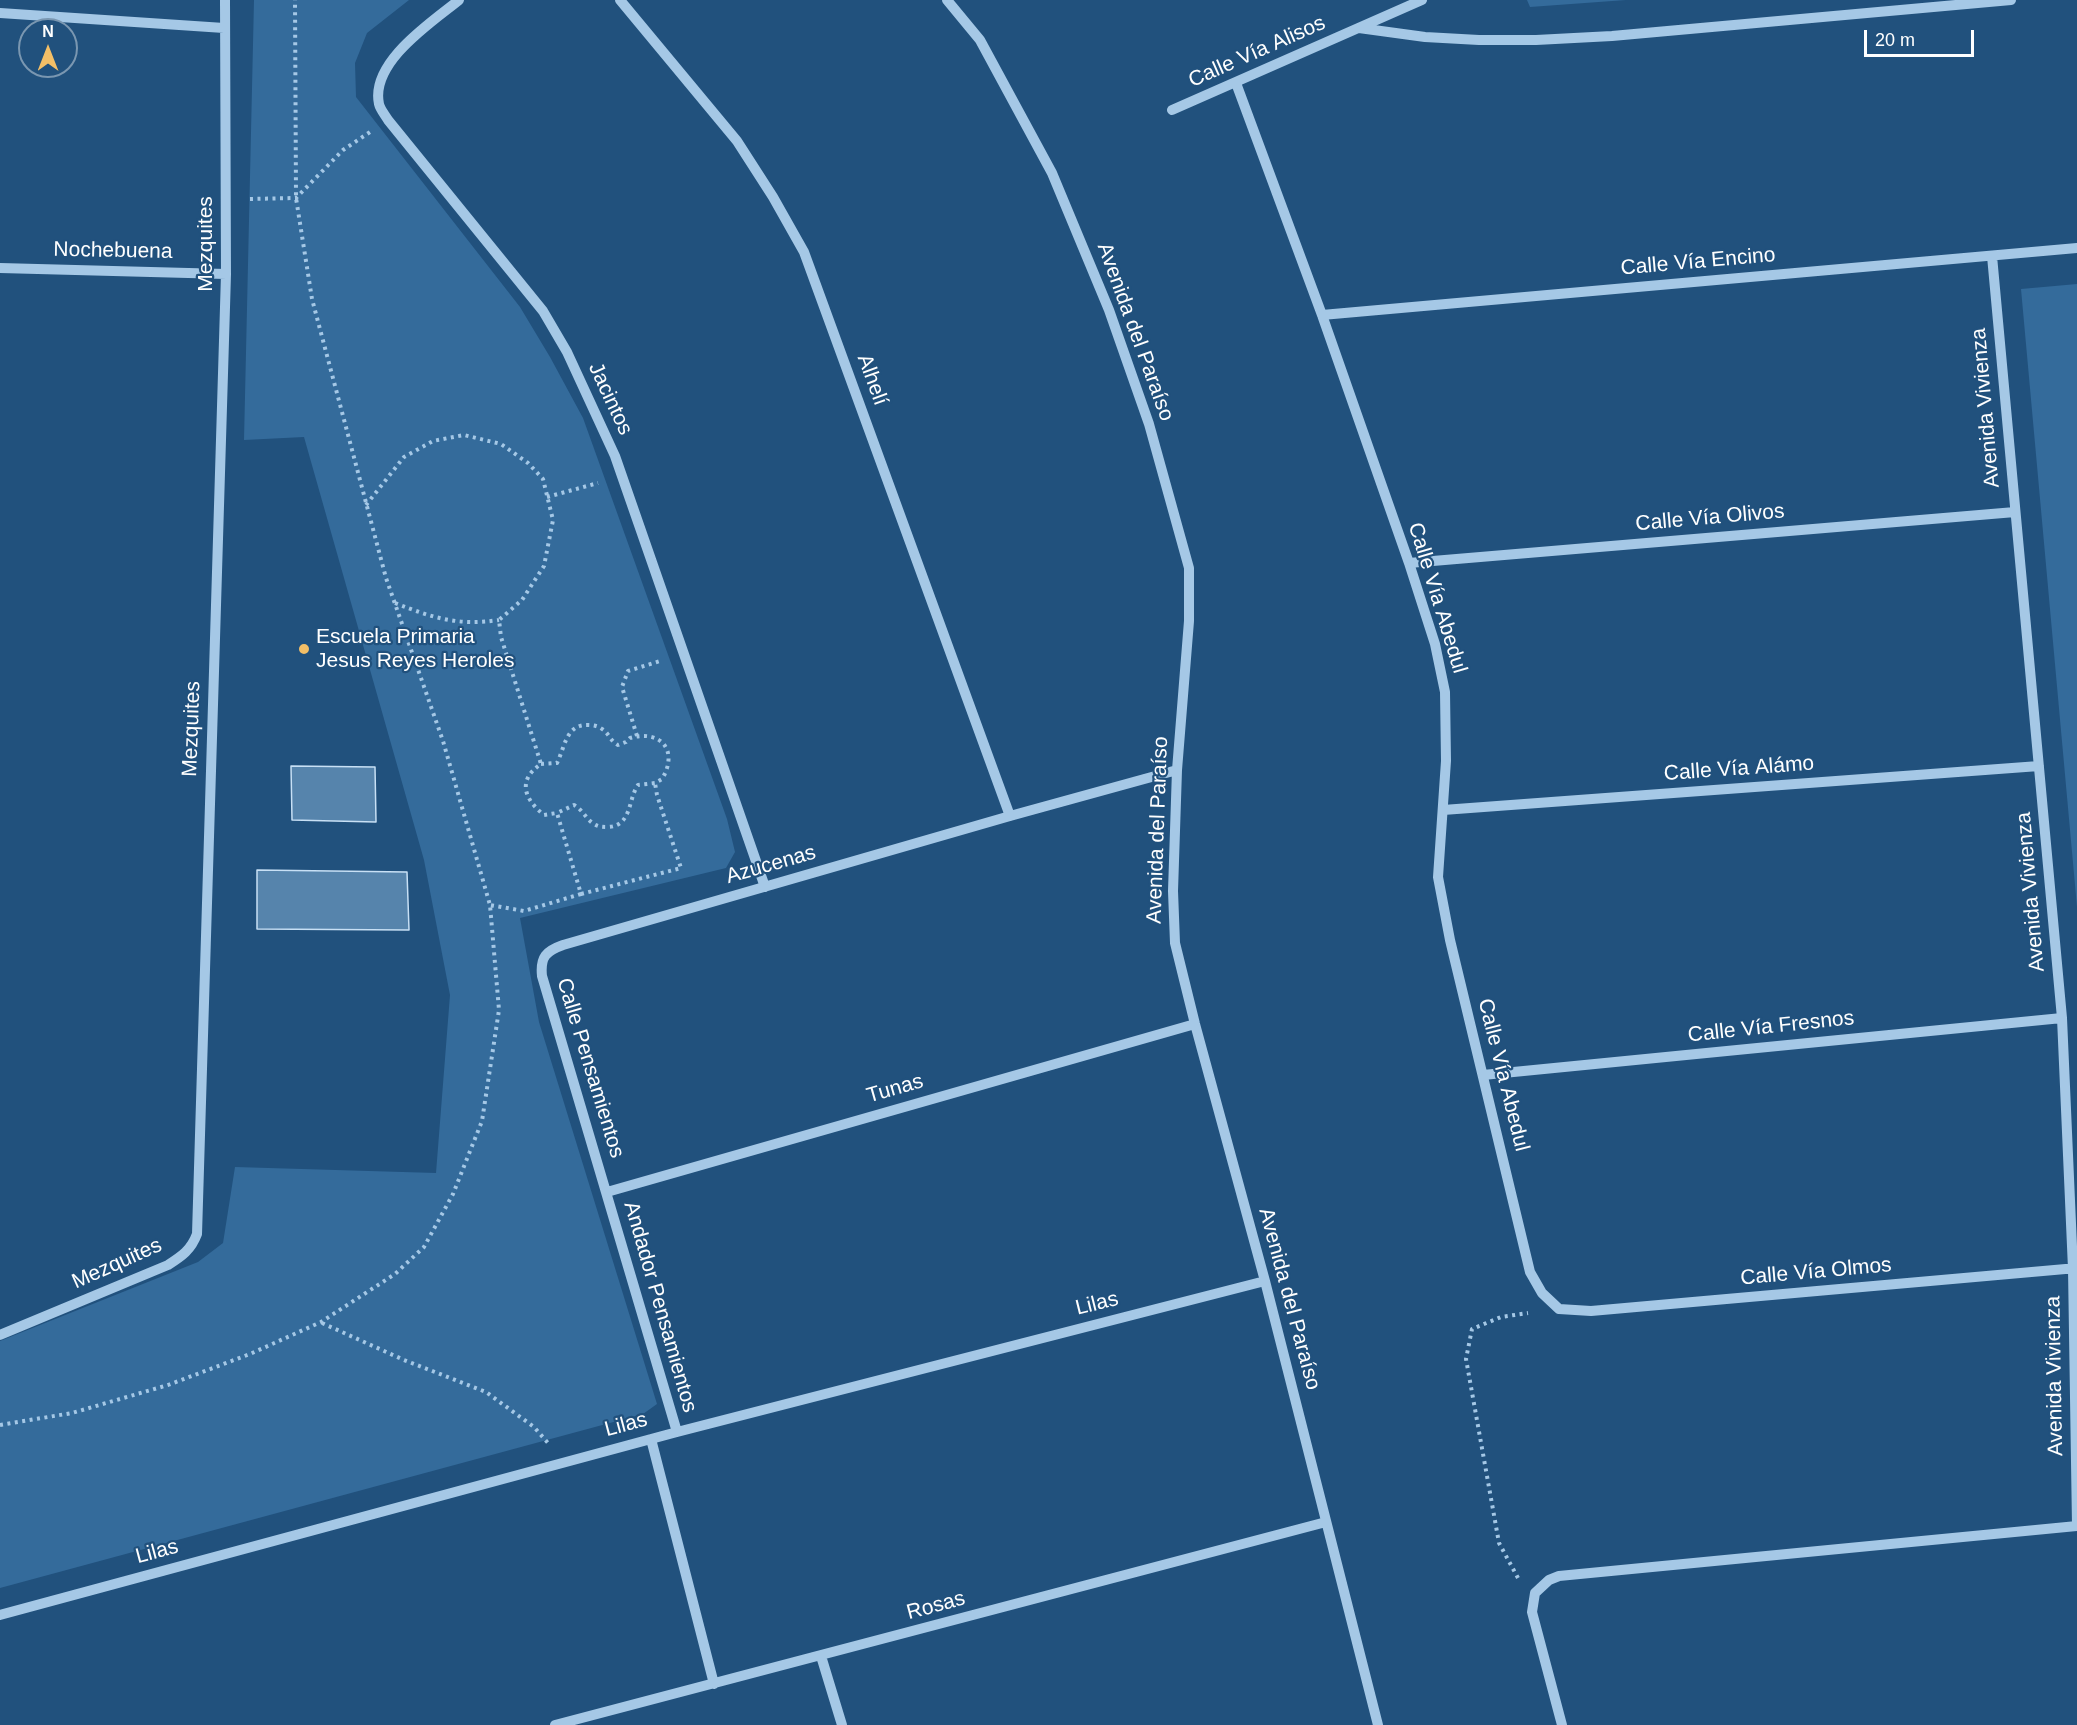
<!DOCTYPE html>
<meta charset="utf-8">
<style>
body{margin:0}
#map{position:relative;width:2077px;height:1725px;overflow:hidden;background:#21517d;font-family:Arial,sans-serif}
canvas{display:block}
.north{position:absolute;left:18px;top:18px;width:60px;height:60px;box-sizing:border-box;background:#21517d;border:2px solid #7a97b1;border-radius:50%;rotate:0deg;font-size:16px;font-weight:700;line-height:24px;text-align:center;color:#fff}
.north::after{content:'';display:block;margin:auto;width:21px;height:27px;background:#f3bf67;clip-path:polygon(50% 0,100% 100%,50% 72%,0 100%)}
.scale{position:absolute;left:1864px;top:30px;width:110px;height:27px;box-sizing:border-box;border:3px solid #fff;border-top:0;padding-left:8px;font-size:18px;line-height:21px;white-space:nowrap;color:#fff;-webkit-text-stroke:4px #21517d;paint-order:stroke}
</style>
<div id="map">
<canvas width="2077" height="1725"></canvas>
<div class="north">N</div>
<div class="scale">20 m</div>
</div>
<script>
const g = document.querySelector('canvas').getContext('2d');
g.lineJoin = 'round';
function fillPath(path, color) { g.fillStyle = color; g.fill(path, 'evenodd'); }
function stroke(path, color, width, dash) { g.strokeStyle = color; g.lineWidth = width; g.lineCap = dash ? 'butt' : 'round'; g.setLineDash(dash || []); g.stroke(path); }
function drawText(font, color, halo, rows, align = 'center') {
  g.font = font + ' Arial,sans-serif'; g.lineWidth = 4.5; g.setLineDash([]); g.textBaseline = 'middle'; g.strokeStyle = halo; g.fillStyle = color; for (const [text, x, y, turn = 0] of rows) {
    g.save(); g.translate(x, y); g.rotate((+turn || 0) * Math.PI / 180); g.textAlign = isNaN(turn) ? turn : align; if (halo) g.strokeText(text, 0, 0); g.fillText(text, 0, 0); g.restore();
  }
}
fillPath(new Path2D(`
 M254,0h155l-42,33 -12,30 1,34 164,210 30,50 33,61 144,401 8,33 -9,16 -206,50 19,104 118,382 -14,10 -643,174v-247l198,-79 25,-19 12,-76 201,6 14,-178 -26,-135 -120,-423 -60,3z
 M1527,0h99l-96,7z
 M2077,284v623l-56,-618z`), '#346b9b');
const building = new Path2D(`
 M291,766l84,1 1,55 -84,-2z
 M257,870l150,2 2,58 -152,-1z`);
fillPath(building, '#5684ac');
stroke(building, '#c8e0f5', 1.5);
stroke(new Path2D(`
 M250,199l46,-1 47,-48 27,-18
 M547,497l51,-14
 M366,505l38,-48 29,-16 31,-6 37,9 27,19 15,16 10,41 -9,46 -22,34 -23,20 2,17 40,127c-24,16 -17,35 3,51l13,-2 24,81 -57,17 -34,-6
 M395,603c38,15 63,23 104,17
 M637,736l-15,-49 6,-16 32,-10
 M541,764l16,-1c8,-16 9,-39 31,-38 5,0 10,1 14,4 7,4 8,12 16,16l8,-3 4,-4c31,-9 49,13 32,41l-7,4 -17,2c-10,14 -6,41 -30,42 -6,0 -9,0 -14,-3 -8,-5 -11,-14 -20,-19l-17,8
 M581,894l100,-26 -24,-73 -2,-12
 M322,1323l82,37 82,32 48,35 14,16
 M0,1425l72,-12 96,-28 82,-31 71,-32 74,-48 29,-27 29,-53 29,-73 17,-111 -9,-105 -47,-164 -57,-163 -74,-279 -16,-101 -1,-198
 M1518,1578l-19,-35 -33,-184 6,-30 29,-12 27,-4`), '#a5c8e6', 4, [3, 4.5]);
stroke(new Path2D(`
 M459,0c-27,22 -89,62 -80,104 1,5 6,11 9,16l155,191 24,41 48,104 150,431
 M620,0l117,141 36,56 31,55 206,564
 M947,0l33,40 72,133 57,137 40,114 40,144v53l-12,149 -4,121 2,52 20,81 70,257 113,444
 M0,13l224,15
 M1359,28l66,9 54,3h57l76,-4 399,-36
 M1236,83l86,232 87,248 26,81 10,48 1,69 -8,116 12,63 80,332 12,21 17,16 32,2 486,-43
 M1172,110l250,-110
 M1992,256l70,762 11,251 4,257
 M0,268l226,6
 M1322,315l755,-67
 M1409,563l606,-51
 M1443,810l596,-44
 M1483,1075l579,-57
 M607,1192l588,-168
 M0,1335l168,-70c14,-9 23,-15 29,-31l29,-960 -1,-274
 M677,1432l-135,-456c-2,-19 4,-25 21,-31l447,-129 167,-46
 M651,1439l63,245
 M0,1615l677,-183 588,-151
 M821,1656l21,69
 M555,1725l771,-203
 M1562,1725l-30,-113 3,-19 14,-13 10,-4 518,-50`), '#a5c8e6', 10);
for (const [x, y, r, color] of [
 [304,649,6,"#f3bf67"]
]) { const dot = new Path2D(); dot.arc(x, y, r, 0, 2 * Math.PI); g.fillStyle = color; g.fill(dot); stroke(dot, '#21517d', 2); }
drawText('21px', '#fff', '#21517d', [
 ["Calle Vía Alisos",1257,52,-24],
 ["Mezquites",206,244,-90],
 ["Nochebuena",113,251,1],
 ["Calle Vía Encino",1698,262,-5],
 ["Avenida del Paraíso",1135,332,70],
 ["Alhelí",872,380,70],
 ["Jacintos",610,399,65],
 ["Avenida Vivienza",1986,408,-95],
 ["Calle Vía Olivos",1710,518,-5],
 ["Calle Vía Abedul",1437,598,73],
 ["Mezquites",192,729,-88],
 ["Calle Vía Alámo",1739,769,-4],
 ["Avenida del Paraíso",1158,830,-88],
 ["Azucenas",771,865,-16],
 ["Avenida Vivienza",2031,892,-95],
 ["Calle Vía Fresnos",1771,1027,-6],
 ["Calle Pensamientos",590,1068,73],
 ["Calle Vía Abedul",1503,1075,76],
 ["Tunas",895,1089,-16],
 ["Mezquites",117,1264,-24],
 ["Calle Vía Olmos",1816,1272,-5],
 ["Avenida del Paraíso",1289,1299,75],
 ["Lilas",1097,1304,-14],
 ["Andador Pensamientos",660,1307,74],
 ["Avenida Vivienza",2055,1376,-91],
 ["Lilas",626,1425,-15],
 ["Lilas",157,1552,-15],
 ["Rosas",936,1606,-15]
]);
drawText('21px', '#fff', '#21517d', [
 ["Escuela Primaria",316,637],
 ["Jesus Reyes Heroles",316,661]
], 'left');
</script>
